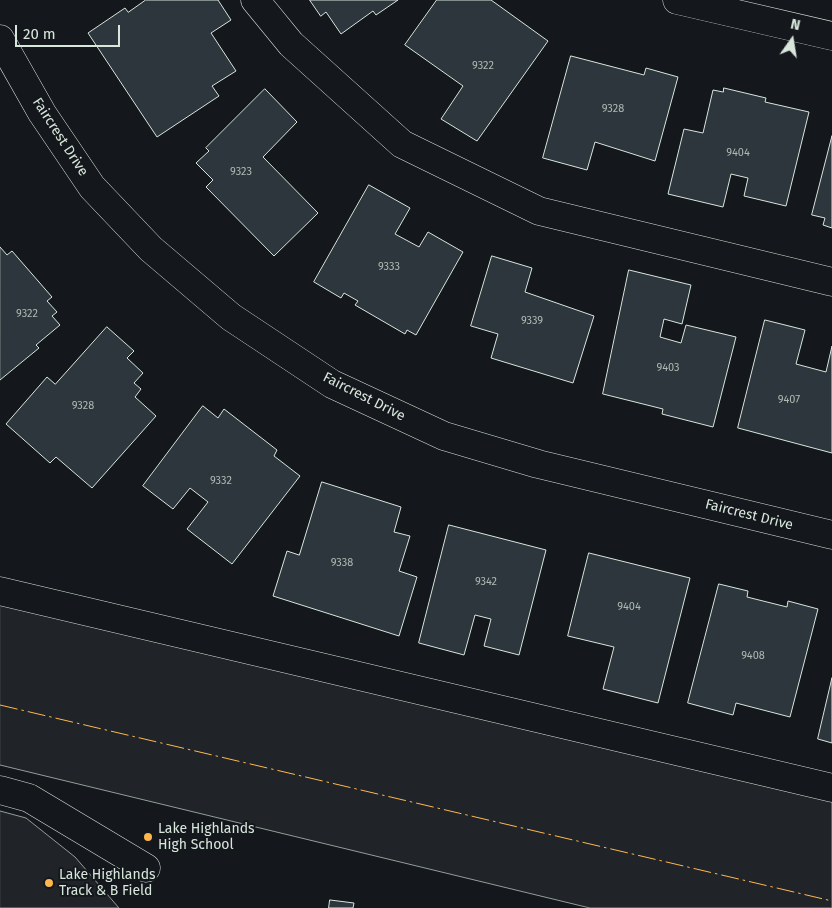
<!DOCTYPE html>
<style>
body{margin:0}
#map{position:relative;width:832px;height:908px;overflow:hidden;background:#14181c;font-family:"Fira Sans",sans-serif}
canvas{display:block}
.north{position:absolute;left:767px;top:15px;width:50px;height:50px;-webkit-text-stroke:4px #14181c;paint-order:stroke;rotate:13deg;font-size:14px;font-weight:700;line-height:20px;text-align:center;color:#d8e6dc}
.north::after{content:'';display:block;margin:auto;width:18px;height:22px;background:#d8e6dc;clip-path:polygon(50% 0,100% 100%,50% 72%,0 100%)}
.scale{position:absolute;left:15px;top:25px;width:105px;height:22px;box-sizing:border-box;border:2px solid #d8e6dc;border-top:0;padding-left:6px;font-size:15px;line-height:18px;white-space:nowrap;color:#d8e6dc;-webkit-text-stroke:4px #14181c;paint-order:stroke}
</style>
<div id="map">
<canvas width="832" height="908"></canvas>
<div class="north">N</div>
<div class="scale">20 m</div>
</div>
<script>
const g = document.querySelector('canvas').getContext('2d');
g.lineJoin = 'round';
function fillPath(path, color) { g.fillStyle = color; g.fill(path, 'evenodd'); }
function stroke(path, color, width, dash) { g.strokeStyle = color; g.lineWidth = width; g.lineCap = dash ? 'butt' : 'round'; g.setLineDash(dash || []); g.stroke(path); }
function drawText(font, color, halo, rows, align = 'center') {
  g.font = font + ' "Fira Sans",sans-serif'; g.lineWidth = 4; g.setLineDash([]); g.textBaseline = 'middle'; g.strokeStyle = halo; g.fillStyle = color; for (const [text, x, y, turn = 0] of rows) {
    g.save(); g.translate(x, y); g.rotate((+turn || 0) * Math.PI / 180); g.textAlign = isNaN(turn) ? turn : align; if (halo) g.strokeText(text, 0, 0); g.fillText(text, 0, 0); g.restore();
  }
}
const green = new Path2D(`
 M0,590l832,195v123h-242l-590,-143z
 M0,811l26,7 49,39 44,51h-119z`);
fillPath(green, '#202428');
stroke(green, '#939e99', 1);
const building = new Path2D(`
 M146,0h72l13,20 -20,13 25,38 -24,15 7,10 -62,41 -69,-104 37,-25 3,4z
 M310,0h88l-22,15 -3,-4 -32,23 -15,-22 -5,4z
 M437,0h54l57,41 -71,100 -36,-22 22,-33 -58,-41z
 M571,56l73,19 2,-7 32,9 -23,84 -60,-19 -8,28 -44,-12z
 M724,88l42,10 -1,4 44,10 -23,94 -42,-10 4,-18 -17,-4 -8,33 -55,-13 16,-65 19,4 10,-43 10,2z
 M265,89l32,33 -34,35 55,56 -44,43 -68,-69 7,-7 -17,-17 13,-12 -3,-3z
 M832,136v92l-9,-3 2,-7 -13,-3z
 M369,185l41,23 -15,26 24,13 9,-15 35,20 -47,83 -9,-5 -2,4 -50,-29 3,-4 -14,-8 -3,5 -27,-16z
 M0,247l7,8 5,-4 40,46 -5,4 10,11 -5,4 8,9 -24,20 3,3 -39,32z
 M492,256l40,12 -7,24 69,24 -21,67 -82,-25 7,-24 -27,-8z
 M629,270l62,15 -9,39 -18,-5 -4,18 21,6 5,-18 50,12 -23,90 -51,-13 1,-5 -60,-15z
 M765,320l40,10 -9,34 30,8 6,-26v107l-94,-25z
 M107,327l27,24 -7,7 16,15 -9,10 7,6 -6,8 21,19 -64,72 -36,-31 -6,6 -44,-39 41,-47 8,7z
 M203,406l15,12 6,-9 53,41 -3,6 26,20 -68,88 -45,-35 21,-27 -18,-14 -17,21 -30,-23z
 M322,482l79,25 -7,25 16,4 -11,35 18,6 -18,59 -126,-40 14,-45 12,4z
 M449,525l97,25 -27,105 -35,-9 7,-27 -16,-4 -11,40 -45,-12z
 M589,553l101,25 -32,125 -55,-14 11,-42 -46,-11z
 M719,584l29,7 -1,6 40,10 1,-6 30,8 -28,108 -54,-14 -3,12 -45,-12z
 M832,678v65l-14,-4z
 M330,900l24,3 -1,5h-24z`);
fillPath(building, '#2c363c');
stroke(building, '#d8e6dc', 1);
const minor = new Path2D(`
 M255,0l36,44 111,100 137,67 293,71
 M677,0l155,36
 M0,39l42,74 50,74 59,62 80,68 101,67 112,52 94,28 294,71
 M0,591l832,197
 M0,790l29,8 117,70`);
stroke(minor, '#d8e6dc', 29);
stroke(minor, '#14181c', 28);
stroke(new Path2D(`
 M0,705l832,196`), '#ffb74d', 1, [18, 4, 2.5, 4]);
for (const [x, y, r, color] of [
 [148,837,5,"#ffb74d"],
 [49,883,5,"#ffb74d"]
]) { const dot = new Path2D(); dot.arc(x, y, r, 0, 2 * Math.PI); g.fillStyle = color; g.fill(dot); stroke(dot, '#14181c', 2); }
drawText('11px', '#adbab4', null, [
 ["9322",483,66],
 ["9328",613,109],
 ["9404",738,153],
 ["9323",241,172],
 ["9333",389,267],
 ["9322",27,314],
 ["9339",532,321],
 ["9403",668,368],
 ["9407",789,400],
 ["9328",83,406],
 ["9332",221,481],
 ["9338",342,563],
 ["9342",486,582],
 ["9404",629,607],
 ["9408",753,656]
]);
drawText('14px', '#d8e6dc', '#14181c', [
 ["Faircrest Drive",60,137,57],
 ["Faircrest Drive",364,397,27],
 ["Faircrest Drive",749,515,14]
]);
drawText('14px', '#d8e6dc', '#14181c', [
 ["Lake Highlands",158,829],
 ["High School",158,845],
 ["Lake Highlands",59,875],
 ["Track & B Field",59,891]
], 'left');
</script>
